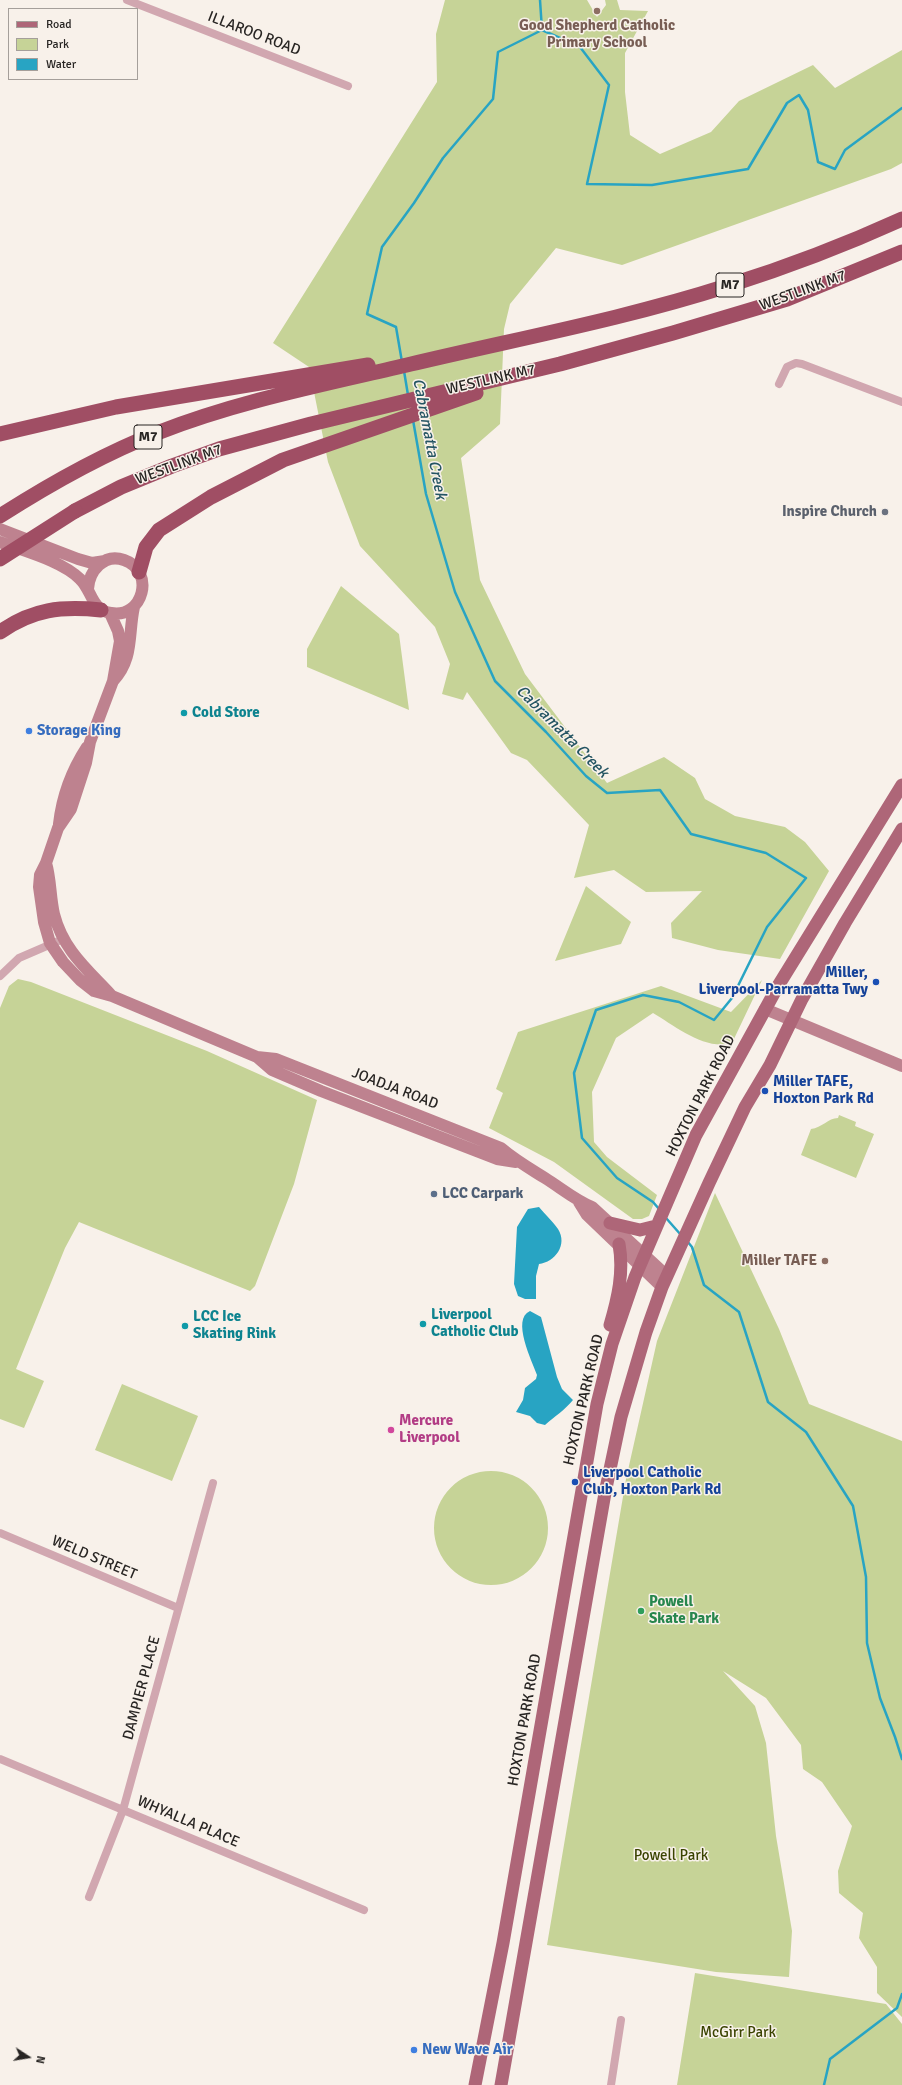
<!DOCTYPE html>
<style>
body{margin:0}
#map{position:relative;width:902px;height:2085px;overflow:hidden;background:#f8f1ea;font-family:Signika,sans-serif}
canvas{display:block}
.legend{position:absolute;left:8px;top:8px;width:130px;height:72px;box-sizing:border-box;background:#f8f1ea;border:1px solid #a59f9a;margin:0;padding:5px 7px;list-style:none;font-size:12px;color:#282523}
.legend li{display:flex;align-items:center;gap:8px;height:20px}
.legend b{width:20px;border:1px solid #a59f9a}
.north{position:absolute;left:8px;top:2037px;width:40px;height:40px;-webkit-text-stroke:3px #f8f1ea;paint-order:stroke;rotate:102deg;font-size:11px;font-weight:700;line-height:16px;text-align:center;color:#282523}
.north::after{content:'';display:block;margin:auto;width:14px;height:18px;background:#282523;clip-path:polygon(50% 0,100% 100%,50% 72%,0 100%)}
</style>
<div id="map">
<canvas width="902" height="2085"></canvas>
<ul class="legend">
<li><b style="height:5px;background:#ae6678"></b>Road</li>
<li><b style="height:11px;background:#c6d397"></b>Park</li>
<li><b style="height:11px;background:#28a4c3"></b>Water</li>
</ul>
<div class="north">N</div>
</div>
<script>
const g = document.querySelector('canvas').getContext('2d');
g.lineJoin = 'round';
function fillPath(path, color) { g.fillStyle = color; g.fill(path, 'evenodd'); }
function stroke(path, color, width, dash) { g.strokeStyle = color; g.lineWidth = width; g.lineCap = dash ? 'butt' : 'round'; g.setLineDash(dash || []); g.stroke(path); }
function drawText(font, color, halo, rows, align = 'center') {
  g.font = font + ' Signika,sans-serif'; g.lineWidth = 3; g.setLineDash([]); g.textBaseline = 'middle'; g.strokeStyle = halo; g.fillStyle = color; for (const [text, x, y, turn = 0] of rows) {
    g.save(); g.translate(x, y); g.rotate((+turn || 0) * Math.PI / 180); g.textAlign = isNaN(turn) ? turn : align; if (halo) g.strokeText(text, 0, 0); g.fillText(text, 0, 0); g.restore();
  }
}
fillPath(new Path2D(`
 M445,0h142l10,17 9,-12 -1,-5h12l3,10 28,1 -23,42v39l5,43 30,19 51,-22 28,-31 74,-36 22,23 67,-38v113l-11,6 -269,96 -66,-17 -46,56 -6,25 -4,95 -39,34 19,122 45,94 82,109 57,-26 31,21 10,21 30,17 50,11 20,15 24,29 -49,88 -62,-9 -46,-12 -1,-15 31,-32 -56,1 -32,-22 -40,8 15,-53 -62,-65 -16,-7 -44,-61 -4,8 -21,-6 8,-30 -15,-37 -75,-81 -32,-84 -19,-95 -36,-24 164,-261 -1,-48z
 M341,586l58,48 10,76 -102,-43v-18z
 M586,886l45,36 -10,22 -66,17z
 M18,979l13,3 176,69 110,49 -23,84 -39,102 -5,5 -171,-69 -14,26 -49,121 28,12 -20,47 -24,-9v-411l9,-22z
 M762,980l-30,63c-27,8 -57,-17 -79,-30l-37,25 -24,54 2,50 13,15 50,38 -8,21 -7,3h-9l-79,-57 -65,-34 14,-35 -7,-4 22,-57 143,-46 70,26z
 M839,1115l17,7 -1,4 19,8 -18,44 -55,-23 10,-26c11,-1 17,-11 27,-11z
 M715,1193l64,136 30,75 93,37v576l-25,-24v-26l-18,-29 4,-25 -24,-20 -1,-22 14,-45 -30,-44 -19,-13 -2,-24 -35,-47 -43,-27 32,35 11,37 10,93 16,95 -3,46 -73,-5 -169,-27 79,-466 31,-138z
 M122,1384l76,32 -26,65 -77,-31z
 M434 1528a57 57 0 1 1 114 0a57 57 0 1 1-114 0Z
 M695,1973l191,31 16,20v61h-225z`), '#c6d397');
fillPath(new Path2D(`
 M539,1207c6,7 14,15 19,22 10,16 -3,33 -19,35l-3,12v23h-11l-7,-3 -4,-12 3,-57 11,-18z
 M530,1311l11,6 16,60 5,12 11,11c-8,10 -18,16 -28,25l-8,-2 -7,-7 -14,-4 7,-12 2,-12 11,-9 1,-4c-5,-14 -26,-56 -7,-64z`), '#28a4c3');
stroke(new Path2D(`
 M542,30l38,17 29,38 -22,99 65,1 96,-16 39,-66 12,-8 9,15 10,52 17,7 10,-19 57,-42
 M402,362l-6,-35 -29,-13 15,-67 32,-44 29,-45 50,-59 5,-47 44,-22 -2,-30
 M404,371l4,24
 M413,420l13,74 29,98 40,89 51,51 40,44 21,17 53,-3 31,44 75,19 40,25 -39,49 -35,71 -18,22 -35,-18 -36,-7 -47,15 -22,63 8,65 35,40 36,24 6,7
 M666,1218l15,17
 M687,1241l5,6 12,38 35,27 29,90 38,30 47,74 13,71 1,66 13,55 15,39 7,22
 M824,2085l6,-26 67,-51 5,-14`), '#28a4c3', 2.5);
stroke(new Path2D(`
 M127,0l221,86
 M779,384l8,-17 9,-4 6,1 100,38
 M0,976l19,-18 44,-19
 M0,1533l178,75
 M0,1759l364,151
 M89,1897l34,-87 90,-327
 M611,2085l10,-65`), '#d1a7b0', 8);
stroke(new Path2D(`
 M0,529l78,30 14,4 13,-2
 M0,542c24,9 62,19 80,37 12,11 11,31 31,34 32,6 45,-42 13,-53 -20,-7 -35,11 -36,29
 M110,613l8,18 2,10 -7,40 -23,61 -4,21 -15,46 -13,19 -12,35 -6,12 -1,12 5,35 6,21 13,19 17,18 14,11 18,5 145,61 19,2 225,89c14,12 28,20 44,30 16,10 30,22 47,29l75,69
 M113,681c21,-22 15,-47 21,-74
 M59,824c3,-27 13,-54 28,-77
 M46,863c5,17 4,34 8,51 9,36 34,56 57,81
 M765,1009l137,57
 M257,1057l15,13 49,21 176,68 19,3
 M579,1202l8,13 75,72`), '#be828f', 12);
stroke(new Path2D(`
 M610,1223l30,7 16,-4
 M610,1325c8,-27 14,-53 9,-81
 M475,2085l28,-142 94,-539 15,-60 23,-67 61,-142 82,-149 124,-201
 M501,2085l104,-592 16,-76 25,-85 16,-45 47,-104 36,-76 25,-42 32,-66 43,-76 57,-94`), '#ae6678', 13);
stroke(new Path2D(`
 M0,434l116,-27 252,-42
 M75,511l46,-24 51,-21 47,-17 92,-25 249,-60 113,-31 114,-34 115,-47
 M0,516c50,-32 101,-61 157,-83 81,-32 169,-49 254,-69 105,-25 213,-45 316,-78 60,-19 118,-41 175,-67
 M139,572l7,-25 13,-17 52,-33 72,-37 193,-67
 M0,632c33,-23 61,-26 101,-22`), '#a04e64', 15);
stroke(new Path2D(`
 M0,559l75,-48`), '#a04e64', 15);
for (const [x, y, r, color] of [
 [597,11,4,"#8d6e63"],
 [885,512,4,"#6b7280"],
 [184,713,4,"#0f9aa8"],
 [29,731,4,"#3f7fe0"],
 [876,982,4,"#1a4fb4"],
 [765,1091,4,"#1a4fb4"],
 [434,1194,4,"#5c6f8a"],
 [825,1261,4,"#8d6e63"],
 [423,1324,4,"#0f9aa8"],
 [185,1326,4,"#0f9aa8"],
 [391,1430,4,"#d1479c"],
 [575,1482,4,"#1a4fb4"],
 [641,1611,4,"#2e9e5b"],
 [414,2050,4,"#3f7fe0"]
]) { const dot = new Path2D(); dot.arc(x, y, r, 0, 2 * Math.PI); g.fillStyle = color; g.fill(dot); stroke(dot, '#f8f1ea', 1.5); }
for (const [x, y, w] of [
 [730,285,28],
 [148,437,28]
]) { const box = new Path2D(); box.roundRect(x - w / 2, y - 12, w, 24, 3); g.fillStyle = '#f8f1ea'; g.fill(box); stroke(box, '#282523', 1); }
drawText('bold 14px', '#282523', null, [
 ["M7",730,285],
 ["M7",148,437]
]);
drawText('bold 15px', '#785e54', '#f8f1ea', [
 ["Good Shepherd Catholic",597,26],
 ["Primary School",597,43],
 ["Miller TAFE",817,1261,"right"]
]);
drawText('15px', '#282523', '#f8f1ea', [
 ["ILLAROO ROAD",254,34,21],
 ["WESTLINK M7",803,291,-20],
 ["WESTLINK M7",491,380,-13],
 ["WESTLINK M7",179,465,-20],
 ["JOADJA ROAD",395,1089,21],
 ["HOXTON PARK ROAD",701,1096,-63],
 ["HOXTON PARK ROAD",584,1400,-77],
 ["WELD STREET",94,1558,23],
 ["DAMPIER PLACE",142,1688,-75],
 ["HOXTON PARK ROAD",525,1720,-80],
 ["WHYALLA PLACE",188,1822,23]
]);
drawText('bold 15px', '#5b616d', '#f8f1ea', [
 ["Inspire Church",877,512]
], 'right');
drawText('bold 15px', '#0d838f', '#f8f1ea', [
 ["Cold Store",192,713],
 ["Liverpool",431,1315],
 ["Catholic Club",431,1332],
 ["LCC Ice",193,1317],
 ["Skating Rink",193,1334]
], 'left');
drawText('bold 15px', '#366cbe', '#f8f1ea', [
 ["Storage King",37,731],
 ["New Wave Air",422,2050]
], 'left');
drawText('bold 15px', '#164399', '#f8f1ea', [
 ["Miller,",868,973,"right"],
 ["Liverpool-Parramatta Twy",868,990,"right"],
 ["Miller TAFE,",773,1082],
 ["Hoxton Park Rd",773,1099],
 ["Liverpool Catholic",583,1473],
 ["Club, Hoxton Park Rd",583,1490]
], 'left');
drawText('bold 15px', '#4e5e75', '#f8f1ea', [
 ["LCC Carpark",442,1194]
], 'left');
drawText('bold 15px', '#b23c85', '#f8f1ea', [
 ["Mercure",399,1421],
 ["Liverpool",399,1438]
], 'left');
drawText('bold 15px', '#27864d', '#f8f1ea', [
 ["Powell",649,1602],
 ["Skate Park",649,1619]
], 'left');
drawText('15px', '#3a4300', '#f8f1ea', [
 ["Powell Park",671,1856],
 ["McGirr Park",738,2033]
]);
drawText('italic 16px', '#255563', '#f8f1ea', [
 ["Cabramatta Creek",429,439,79],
 ["Cabramatta Creek",562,732,45]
]);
</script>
